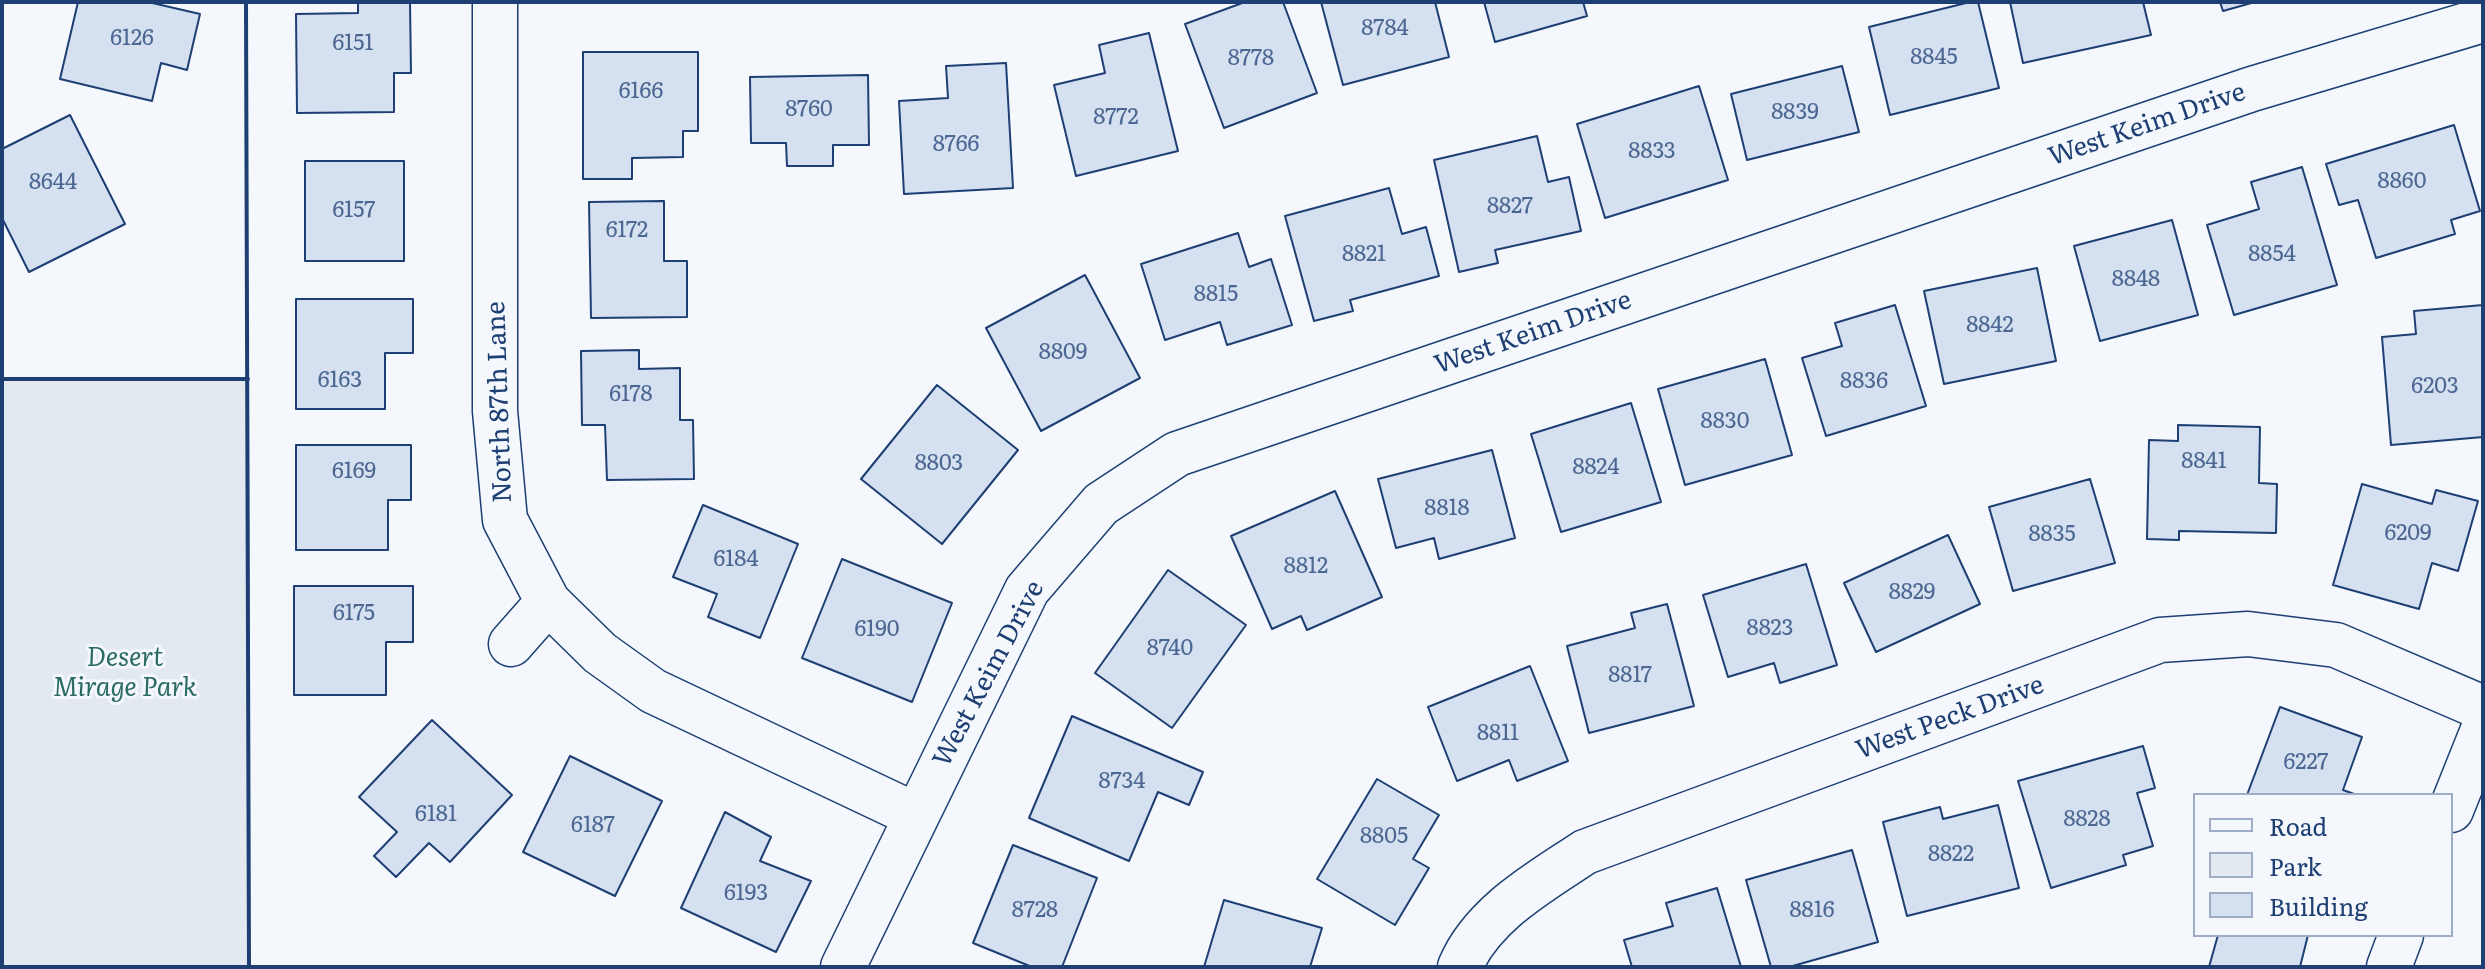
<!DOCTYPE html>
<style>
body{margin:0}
#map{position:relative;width:2485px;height:969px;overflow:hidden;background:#f4f7fb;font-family:Literata,serif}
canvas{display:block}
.frame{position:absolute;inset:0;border:4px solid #1d3f73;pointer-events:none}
.legend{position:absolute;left:2193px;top:793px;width:260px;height:144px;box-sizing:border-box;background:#f4f7fb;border:2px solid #9eadc5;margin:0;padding:10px 14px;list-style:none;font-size:24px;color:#1d3f73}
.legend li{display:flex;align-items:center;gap:16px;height:40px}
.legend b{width:40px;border:2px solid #9eadc5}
</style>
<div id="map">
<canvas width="2485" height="969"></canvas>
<div class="frame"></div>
<ul class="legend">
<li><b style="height:10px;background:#f4f7fb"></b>Road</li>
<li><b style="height:22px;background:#e3e9f0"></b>Park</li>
<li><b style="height:22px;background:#d5e0f0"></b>Building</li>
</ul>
</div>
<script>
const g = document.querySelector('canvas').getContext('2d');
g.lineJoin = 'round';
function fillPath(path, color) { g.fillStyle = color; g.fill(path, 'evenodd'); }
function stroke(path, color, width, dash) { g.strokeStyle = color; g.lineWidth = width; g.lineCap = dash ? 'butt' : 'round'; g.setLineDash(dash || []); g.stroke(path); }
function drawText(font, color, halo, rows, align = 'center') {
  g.font = font + ' Literata,serif'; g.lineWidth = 6; g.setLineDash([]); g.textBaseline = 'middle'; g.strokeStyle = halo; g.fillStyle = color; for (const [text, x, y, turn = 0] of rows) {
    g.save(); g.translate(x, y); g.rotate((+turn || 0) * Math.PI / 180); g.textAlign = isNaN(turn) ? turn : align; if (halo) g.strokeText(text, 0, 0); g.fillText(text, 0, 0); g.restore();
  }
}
const green = new Path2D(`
 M2,379h246l1,588h-247z`);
fillPath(green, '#e3e9f0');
stroke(green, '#687fa3', 2);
const building = new Path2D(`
 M78,2h70l52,12 -13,56 -26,-7 -9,38 -92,-22z
 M358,2h52l1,71h-17v39l-97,1 -1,-99 62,-1z
 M1245,2h38l34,91 -93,35 -39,-104z
 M1321,2h114l14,55 -106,28z
 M1484,2h99l4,14 -92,26z
 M1970,2h8l21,86 -109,27 -21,-88z
 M2010,2h133l8,33 -128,28z
 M2220,2h35l-32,9z
 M1149,33l29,118 -102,25 -22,-91 51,-12 -6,-28z
 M583,52h115v79h-15v26l-51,1v21h-49z
 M1006,63l7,125 -109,6 -5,-93 49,-3 -2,-32z
 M1842,66l17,66 -112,28 -16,-66z
 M868,75l1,70h-36v21h-46l-1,-23h-35l-1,-66z
 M1699,86l29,94 -123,38 -28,-94z
 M70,115l55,109 -96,48 -27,-54v-69z
 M2454,125l26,86 -29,9 4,14 -79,24 -18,-58 -19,5 -13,-41z
 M1537,136l11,46 21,-5 12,54 -86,19 3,13 -39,9 -25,-112z
 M305,161h99v100h-99z
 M2302,167l35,118 -103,30 -27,-90 52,-16 -8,-27z
 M1389,188l13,46 24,-7 13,49 -89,24 3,11 -39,10 -29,-105z
 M664,201v60h23v56l-96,1 -2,-116z
 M2172,220l26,95 -98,26 -26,-95z
 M1238,233l11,34 22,-8 21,66 -65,20 -7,-23 -55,18 -24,-76z
 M2037,268l19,93 -112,23 -20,-93z
 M1085,275l55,103 -99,53 -55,-103z
 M296,299h117v54h-28v56h-89z
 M1895,305l31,101 -100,30 -24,-78 40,-12 -7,-23z
 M2483,305v132l-92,8 -9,-108 34,-3 -2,-23z
 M639,350v19l41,-1v52h13l1,59 -87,1 -2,-55h-23l-1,-74z
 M1765,359l27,96 -107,30 -27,-96z
 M937,385l81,65 -76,94 -81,-65z
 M1631,403l30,99 -100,30 -30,-98z
 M2178,425l82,2 -1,56 18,1 -1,49 -97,-2v9l-32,-1 2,-99 29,1z
 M296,445h115v55h-23v50h-92z
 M1492,450l23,88 -76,21 -5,-21 -38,10 -18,-69z
 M2090,479l25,84 -102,28 -24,-84z
 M2362,484l70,20 4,-14 42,11 -20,70 -26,-8 -13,46 -86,-24z
 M1335,491l47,106 -75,33 -6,-14 -29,13 -41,-93z
 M703,505l95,39 -38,94 -52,-21 9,-23 -44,-17z
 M1948,535l32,69 -104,48 -32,-69z
 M842,559l110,44 -40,99 -110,-44z
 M1806,564l31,101 -57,18 -6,-20 -46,14 -25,-82z
 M1168,570l78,55 -74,103 -77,-55z
 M294,586h119v56h-27v53h-92z
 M1667,604l27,102 -105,27 -22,-87 68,-18 -4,-15z
 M1530,666l38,95 -51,20 -8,-21 -52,21 -29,-74z
 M2280,707l82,30 -19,53 14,5h-110z
 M1072,716l131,56 -14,33 -31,-13 -29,69 -100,-43z
 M432,720l80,75 -62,67 -21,-19 -33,34 -22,-21 23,-24 -38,-35z
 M2143,746l12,42 -18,5 16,53 -30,9 3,10 -75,23 -33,-107z
 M570,756l92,45 -47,95 -92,-44z
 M1377,779l62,36 -26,44 16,9 -34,57 -78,-46z
 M1998,805l21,83 -112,28 -24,-94 57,-15 3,12z
 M725,812l46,25 -11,24 51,20 -35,71 -95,-44z
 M1013,845l84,33 -35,89h-30l-59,-24z
 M1852,850l26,92 -89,25h-18l-25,-87z
 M1717,888l24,79h-109l-8,-27 49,-14 -7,-23z
 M1224,900l98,28 -12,39h-106z
 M2218,935h90l-8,32h-91z`);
fillPath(building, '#d5e0f0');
stroke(building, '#1d3f73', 2);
const minor = new Path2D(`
 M495,2v409l10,109 43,82 52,51 53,38 262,124
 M511,644l37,-42
 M2451,810l32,-80
 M843,967l184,-377 74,-86 76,-50 1075,-365 231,-69
 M1460,967c22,-53 80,-85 125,-115l575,-212 88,-6 88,11 147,63
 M2389,967l12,-32`);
stroke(minor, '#1d3f73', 47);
stroke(minor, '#f4f7fb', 44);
stroke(new Path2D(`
 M246,2l3,965
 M2,379h246`), '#1d3f73', 4);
drawText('22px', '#4b6792', null, [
 ["8784",1385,29],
 ["6126",132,39],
 ["6151",353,44],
 ["8845",1934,58],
 ["8778",1251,59],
 ["6166",641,92],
 ["8760",809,110],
 ["8839",1795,113],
 ["8772",1116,118],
 ["8766",956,145],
 ["8833",1652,152],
 ["8860",2402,182],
 ["8644",53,183],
 ["8827",1510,207],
 ["6157",354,211],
 ["6172",627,231],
 ["8821",1364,255],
 ["8854",2272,255],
 ["8848",2136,280],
 ["8815",1216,295],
 ["8842",1990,326],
 ["8809",1063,353],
 ["6163",340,381],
 ["8836",1864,382],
 ["6203",2435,387],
 ["6178",631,395],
 ["8830",1725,422],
 ["8841",2204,462],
 ["8803",939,464],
 ["8824",1596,468],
 ["6169",354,472],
 ["8818",1447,509],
 ["6209",2408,534],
 ["8835",2052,535],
 ["6184",736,560],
 ["8812",1306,567],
 ["8829",1912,593],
 ["6175",354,614],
 ["8823",1770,629],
 ["6190",877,630],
 ["8740",1170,649],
 ["8817",1630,676],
 ["8811",1498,734],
 ["6227",2306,763],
 ["8734",1122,782],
 ["6181",436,815],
 ["8828",2087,820],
 ["6187",593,826],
 ["8805",1384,837],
 ["8822",1951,855],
 ["6193",746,894],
 ["8728",1035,911],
 ["8816",1812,911]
]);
drawText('26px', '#1d3f73', '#f4f7fb', [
 ["West Keim Drive",2147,125,-19],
 ["West Keim Drive",1533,333,-19],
 ["North 87th Lane",500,402,-92],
 ["West Keim Drive",989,674,-62],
 ["West Peck Drive",1950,718,-20]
]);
drawText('italic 26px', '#2c6c60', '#f4f7fb', [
 ["Desert",125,658],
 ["Mirage Park",125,688]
]);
</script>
